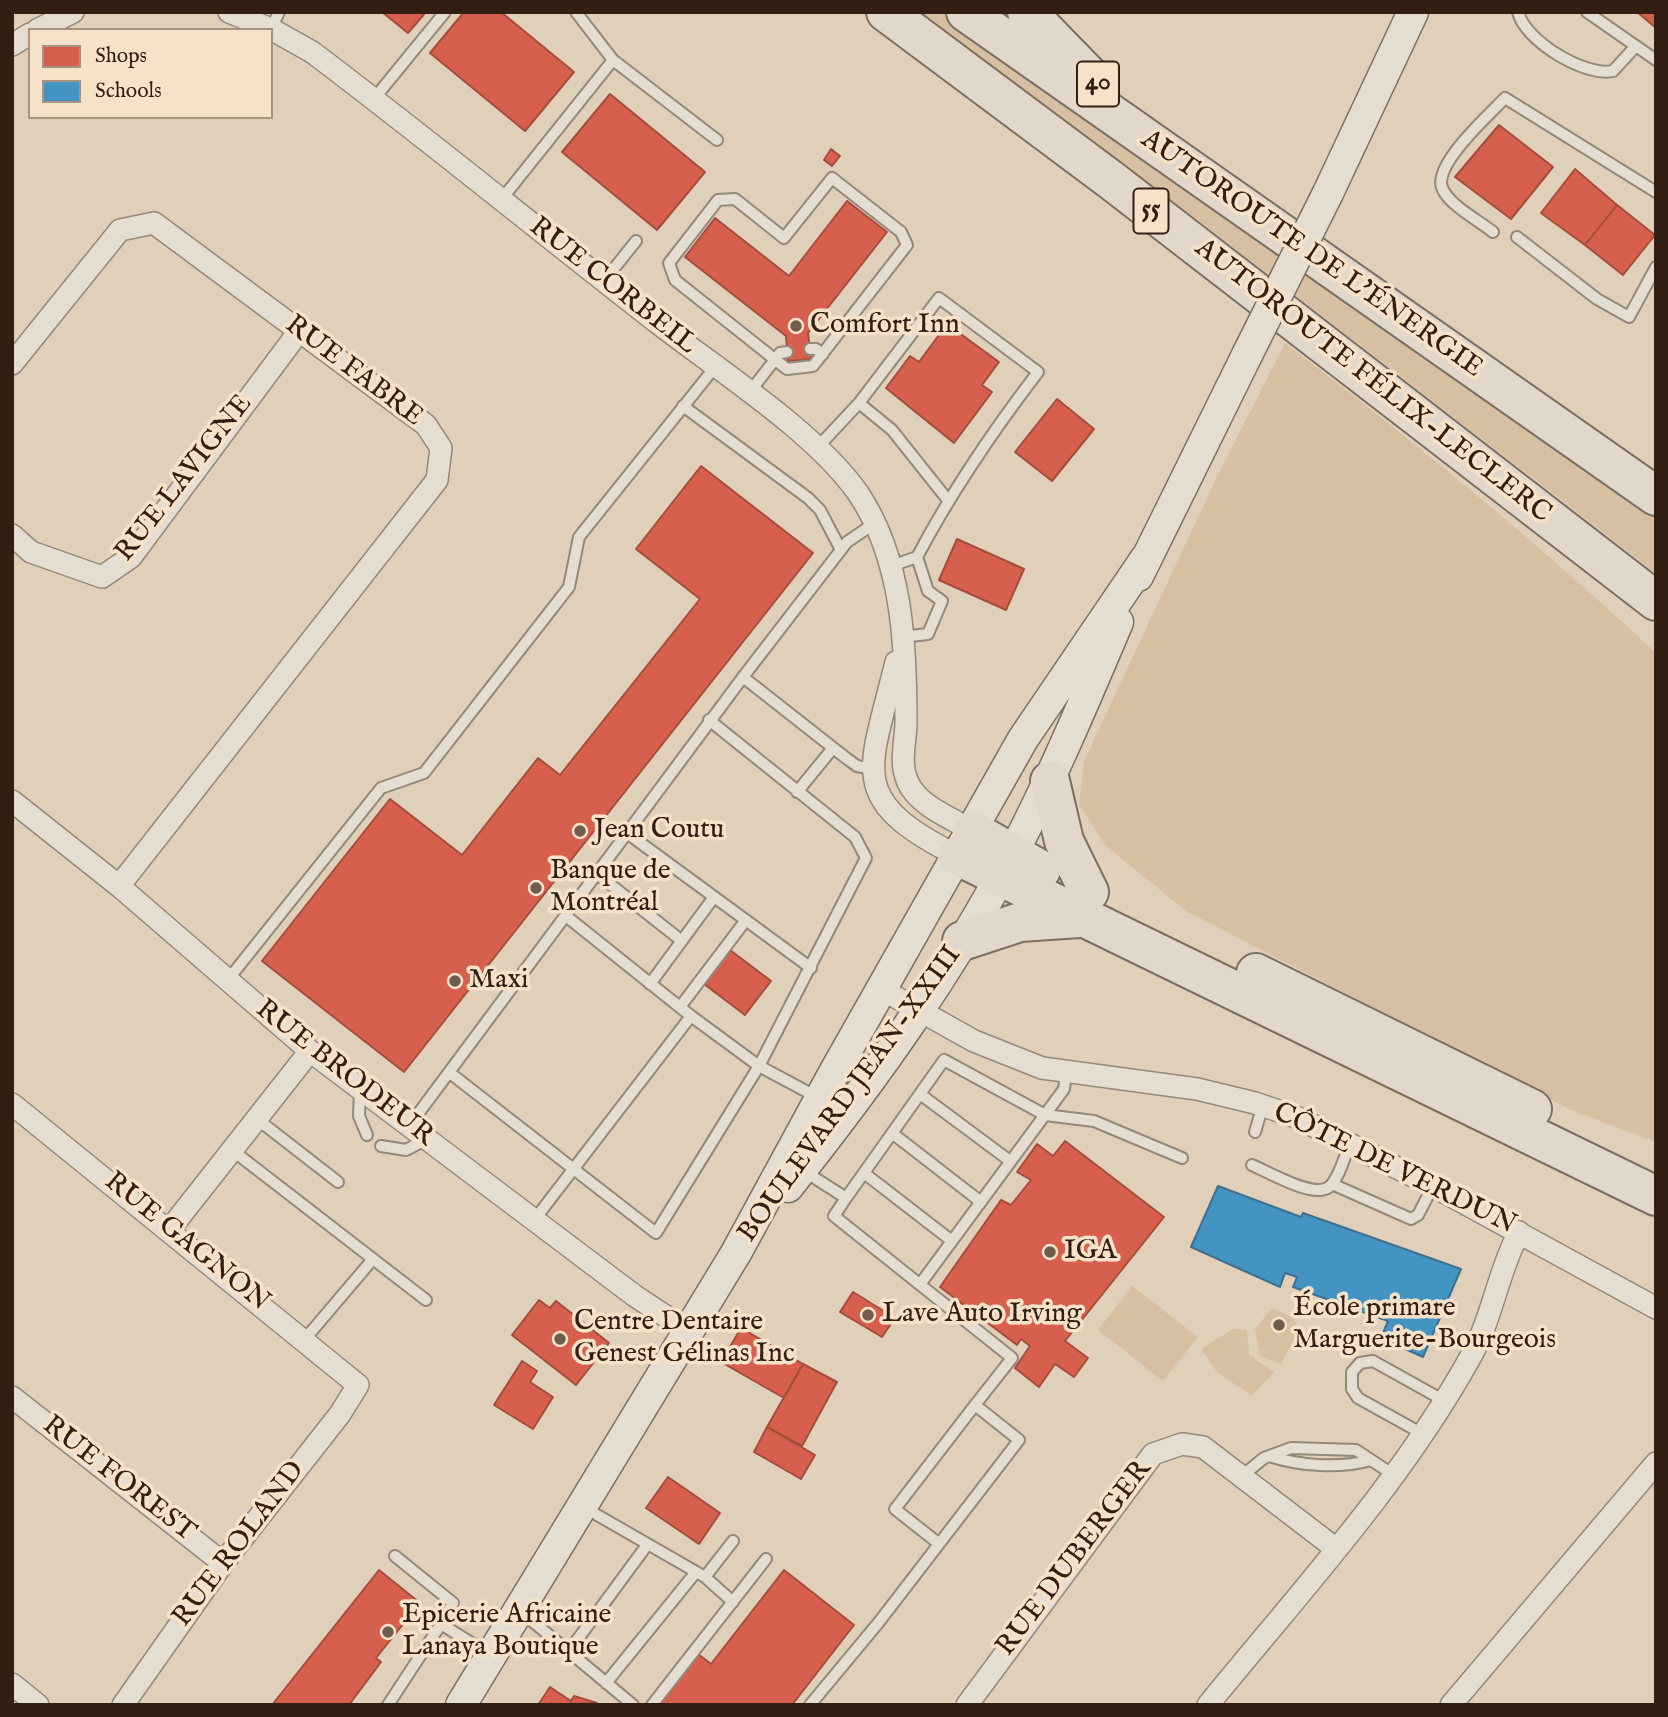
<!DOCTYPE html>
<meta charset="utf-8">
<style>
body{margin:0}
#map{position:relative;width:1668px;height:1717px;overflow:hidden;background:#e0cfb9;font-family:"IM FELL English",serif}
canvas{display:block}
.frame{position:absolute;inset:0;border:14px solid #331e13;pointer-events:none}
.legend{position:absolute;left:28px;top:28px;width:245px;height:91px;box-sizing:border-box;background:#f5e2c8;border:2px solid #a79480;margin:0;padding:9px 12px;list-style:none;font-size:21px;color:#331e13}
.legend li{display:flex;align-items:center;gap:14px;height:35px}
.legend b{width:35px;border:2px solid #a79480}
</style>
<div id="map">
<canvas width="1668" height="1717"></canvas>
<div class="frame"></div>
<ul class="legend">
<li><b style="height:19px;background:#d6604d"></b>Shops</li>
<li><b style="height:19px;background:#4393c3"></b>Schools</li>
</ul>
</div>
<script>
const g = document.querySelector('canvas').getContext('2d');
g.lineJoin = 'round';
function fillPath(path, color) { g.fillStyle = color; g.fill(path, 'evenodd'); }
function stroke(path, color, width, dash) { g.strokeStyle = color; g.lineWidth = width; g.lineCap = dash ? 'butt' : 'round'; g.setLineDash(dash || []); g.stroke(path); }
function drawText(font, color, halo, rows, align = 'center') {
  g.font = font + ' "IM FELL English",serif'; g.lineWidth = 7; g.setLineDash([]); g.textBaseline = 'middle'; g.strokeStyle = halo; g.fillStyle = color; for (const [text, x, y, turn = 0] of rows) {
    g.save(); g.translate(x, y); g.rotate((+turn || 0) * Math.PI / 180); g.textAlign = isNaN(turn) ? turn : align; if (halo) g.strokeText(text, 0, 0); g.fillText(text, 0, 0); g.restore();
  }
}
fillPath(new Path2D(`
 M919,12h23l714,503v58l-453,-349z
 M1285,343c129,98 252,199 371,310v489l-83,-31 -387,-200 -80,-65 -27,-41 5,-44 132,-282z
 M1132,1286l66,51 -35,44 -65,-51z
 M1272,1308l22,10 5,12 -18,34 -21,-8 -5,-27z
 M1233,1329l14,1 2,25 25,17 -22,24 -35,-24 -16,-23z`), '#d7c0a2');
const shops = new Path2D(`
 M382,12h44l-18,21z
 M464,12h37l73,60 -49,59 -95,-78z
 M1637,12h19v16z
 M610,94l95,78 -48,58 -95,-78z
 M1499,125l54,42 -42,52 -56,-42z
 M831,149l9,7 -8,10 -8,-6z
 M1575,169l42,36 -32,40 -44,-32z
 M847,201l40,31 -79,101 3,26 -23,2 -2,-25 -101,-79 30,-39 74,58z
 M1617,205l38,30 -32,40 -38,-30z
 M947,324l52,38 -17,23 10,7 -38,51 -68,-55 24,-32 9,6z
 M1057,399l37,30 -42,52 -37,-29z
 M701,466l112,87 -409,519 -142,-111 128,-162 72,56 76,-97 22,17 140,-176 -64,-50z
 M957,539l67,30 -18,41 -67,-30z
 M730,950l41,31 -26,34 -41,-31z
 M1065,1141l99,76 -99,124 23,17 -14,19 -19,-13 -16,23 -24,-19 15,-22 -9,-7 -4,6 -77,-58 61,-87 10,5 20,-25 -14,-8 20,-28 16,12z
 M853,1292l42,26 -13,19 -42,-25z
 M539,1300l11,8 6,-7 53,42 -33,42 -64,-50z
 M741,1328l62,36 -19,34 -63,-36z
 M522,1361l15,10 -7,11 23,15 -20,32 -39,-24z
 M803,1364l34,18 -35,64 -35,-19z
 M767,1427l48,28 -14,24 -47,-27z
 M668,1477l52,36 -21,31 -53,-36z
 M379,1570l41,33 -44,55 5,4 -32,43h-77z
 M784,1570l70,55 -62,80h-133l39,-51 13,10z
 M550,1687l21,14 3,-5 23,7 -59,2z`);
fillPath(shops, '#d6604d');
stroke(shops, '#a54c3c', 2);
const schools = new Path2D(`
 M1218,1186l83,31 2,-4 158,56 -38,88 -42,-19 7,-17 -95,-34 4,-10 -12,-4 -5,14 -89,-40z`);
fillPath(schools, '#4393c3');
stroke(schools, '#3e708e', 2);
const lane = new Path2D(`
 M576,12l37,48 104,80
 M1518,12c7,29 67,65 95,59l23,-25
 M1587,12l69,48
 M271,29l8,-17
 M373,100l72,-88
 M832,178l69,54 6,13 -94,121 -26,3 -112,-89 -6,-17 49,-63 17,-1 49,39z
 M501,200l112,-140
 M1493,232c-15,-12 -42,-26 -50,-42 -13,-23 46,-75 62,-92l151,94
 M1517,237l80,62 32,18 27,-50
 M604,281l32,-40
 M810,349h6l7,5
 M749,393l31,-40 7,-1
 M859,403l80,-105 99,74c-46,60 -86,119 -121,185
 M683,406l125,92 12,12 21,40
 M817,448l42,-45 33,27 55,69
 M891,566l26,-9 11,34 14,10 -14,33 -26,3
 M743,677l103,81 11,8 16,3
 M797,792l36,-44
 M627,833l184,135
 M597,874l85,67
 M566,916l125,100
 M227,981l154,-193 43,-15 145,-186 10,-50 136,-170
 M650,984l64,-87
 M680,1007l66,-87
 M450,1073l206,160 103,-167 107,-208 -11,-21 -146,-117
 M360,1089l-1,27 8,19
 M920,1094l90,67
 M257,1119l81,63
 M409,1126l334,-449 104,-135 28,-19
 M1255,1132l8,-27
 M892,1133l89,69
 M381,1146l25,4 21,-11
 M232,1150l194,150
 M1252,1165c16,7 62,34 77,22 10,-8 16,-32 21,-44
 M804,1171l42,27 -12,18 178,142 -37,47 44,35 -140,182 -69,83
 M864,1173l88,68
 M1332,1184l79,35 7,-4 15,-29
 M846,1198l98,-138 101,55 49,6 88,37
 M535,1219l156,-203 68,50 58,31
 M921,1283l143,-194 2,-16
 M305,1339l68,-80
 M1421,1433l-63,-35 -6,-9v-17l8,-9 13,-2 70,39
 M1269,1456c31,10 70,13 102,4
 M1243,1475l21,-17 27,-10 65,2 36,24
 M585,1508l120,69 28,25
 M938,1543l-43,-34 80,-104
 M395,1556l58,47 -12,21
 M705,1577l28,-36
 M520,1611l113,94
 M569,1651l78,-106
 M606,1683l90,-111
 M388,1705l53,-81 48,30
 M652,1705l114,-146`);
const street = new Path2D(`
 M229,12l42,17 41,23c117,88 231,182 347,272 61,47 156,108 199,169 45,67 48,153 48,231 -1,23 -8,43 5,64 13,20 42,31 62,43
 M37,30l36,-18
 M12,45l18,-11
 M12,364l108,-134 34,-7 272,202 15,23 -4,32 -318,406
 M12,535l19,17 71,25 29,-20 169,-227
 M896,662c-26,109 -52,137 62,194
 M12,801l107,85 191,165 325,245 53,35
 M883,990l91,51 68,27 155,21 58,14 41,14 137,69 223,122
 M12,1104l346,281 -18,29 -117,149 -100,142
 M170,1229l140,-178
 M12,1397l211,166
 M12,1684l26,21
 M967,1705l186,-251 29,-10 21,3 132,101
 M1208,1705c91,-112 193,-222 263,-349 22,-40 27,-84 48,-124
 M1451,1705l205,-242`);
const secondary = new Path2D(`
 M1328,193l85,-181
 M1138,576l109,-221
 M788,1187c83,-104 163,-215 225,-334 39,-75 72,-153 105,-231
 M461,1705l275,-452 99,-182 188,-332 123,-181`);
const highway = new Path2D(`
 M886,12l225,168 545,421
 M966,12l690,484
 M1027,12l71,73
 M1050,781l14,60 25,51
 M973,831l68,39
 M958,856l698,340
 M962,941l58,-19 59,-4
 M1256,973l276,136`);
stroke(lane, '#94887a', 14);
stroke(street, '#94887a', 24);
stroke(secondary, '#7b6f63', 33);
stroke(highway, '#7b6f63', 42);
stroke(lane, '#e5ddd2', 10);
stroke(street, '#e5ddd2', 21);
stroke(secondary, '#e5ddd2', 30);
stroke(highway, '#e1d8cb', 38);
const secondaryBridge = new Path2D(`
 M1247,355l81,-162`);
stroke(secondaryBridge, '#7b6f63', 33, []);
stroke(secondaryBridge, '#e5ddd2', 30);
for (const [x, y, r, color] of [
 [796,326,7,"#705c4d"],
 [580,831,7,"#705c4d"],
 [536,888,7,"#705c4d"],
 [455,981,7,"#705c4d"],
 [1050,1252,7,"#705c4d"],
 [868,1315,7,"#705c4d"],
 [1279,1325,7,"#705c4d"],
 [560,1339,7,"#705c4d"],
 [388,1632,7,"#705c4d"]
]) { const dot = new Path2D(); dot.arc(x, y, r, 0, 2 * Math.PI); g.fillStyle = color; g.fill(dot); stroke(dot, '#f5e2c8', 2.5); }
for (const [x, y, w] of [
 [1098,84,42],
 [1151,211,35]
]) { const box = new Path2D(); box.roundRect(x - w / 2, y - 22.5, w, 45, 5); g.fillStyle = '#f5e2c8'; g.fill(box); stroke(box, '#331e13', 2); }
drawText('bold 26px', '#331e13', null, [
 ["40",1098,84],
 ["55",1151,211]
]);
drawText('28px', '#331e13', '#f5e2c8', [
 ["AUTOROUTE DE L'ÉNERGIE",1311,255,35],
 ["RUE CORBEIL",612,287,38],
 ["RUE FABRE",353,372,37],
 ["AUTOROUTE FÉLIX-LECLERC",1372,382,38],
 ["RUE LAVIGNE",185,479,-52],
 ["RUE BRODEUR",344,1074,38],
 ["BOULEVARD JEAN-XXIII",851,1095,-54],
 ["CÔTE DE VERDUN",1394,1170,26],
 ["RUE GAGNON",186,1243,39],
 ["RUE FOREST",118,1480,38],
 ["RUE ROLAND",240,1545,-53],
 ["RUE DUBERGER",1075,1559,-53]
]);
drawText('28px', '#331e13', '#f5e2c8', [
 ["Comfort Inn",810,326],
 ["Jean Coutu",594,831],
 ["Banque de",550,872],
 ["Montréal",550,904],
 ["Maxi",469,981],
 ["IGA",1064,1252],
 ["École primare",1293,1309],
 ["Marguerite-Bourgeois",1293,1341],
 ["Lave Auto Irving",882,1315],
 ["Centre Dentaire",574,1323],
 ["Genest Gélinas Inc",574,1355],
 ["Epicerie Africaine",402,1616],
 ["Lanaya Boutique",402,1648]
], 'left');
</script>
